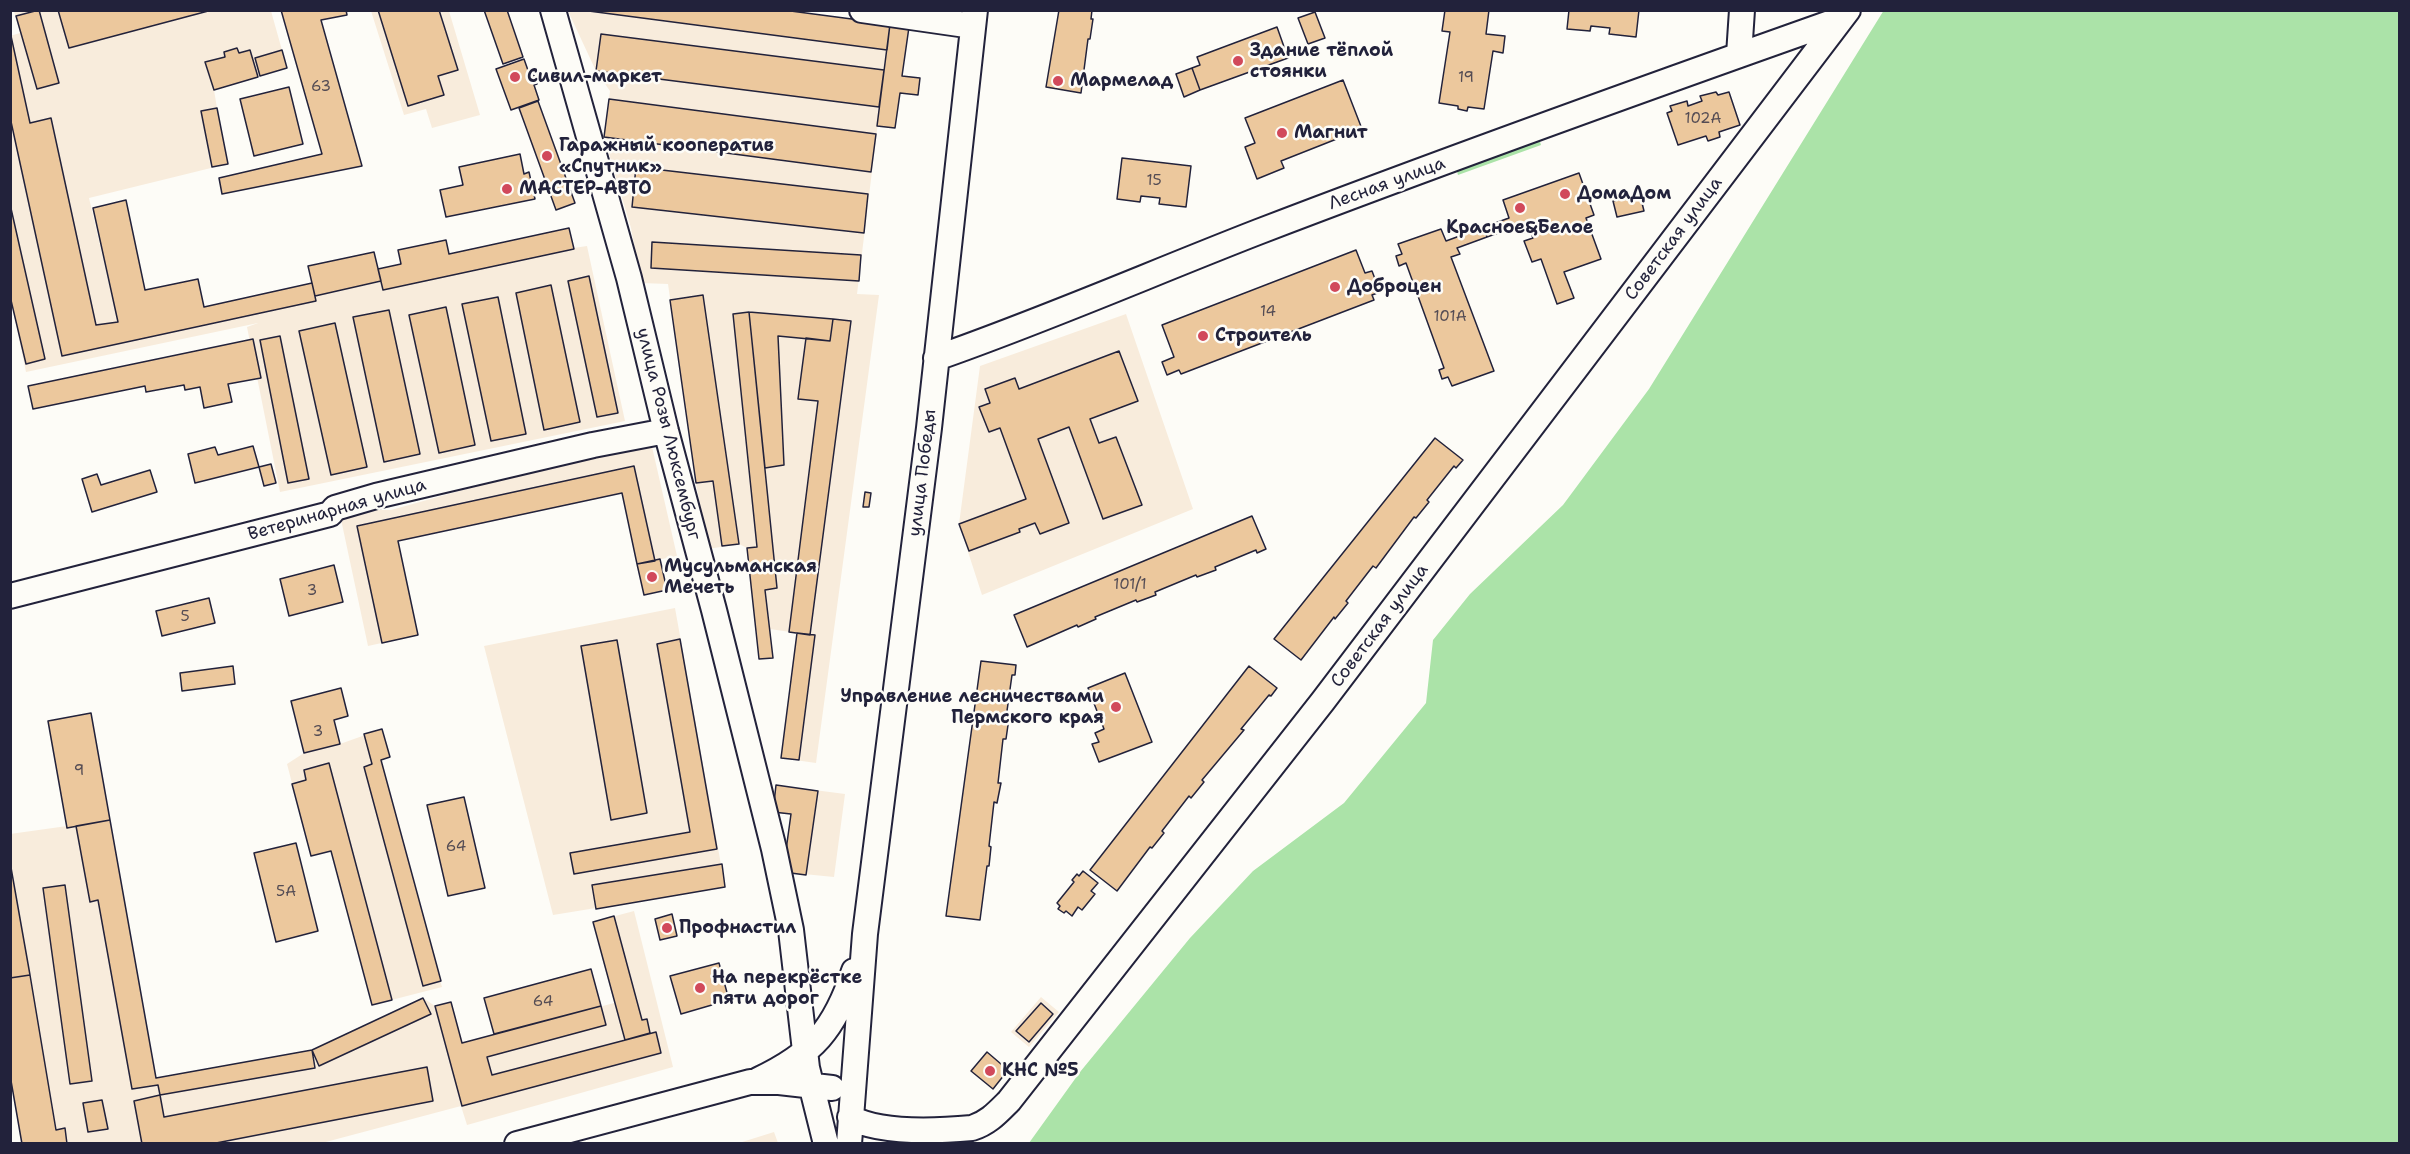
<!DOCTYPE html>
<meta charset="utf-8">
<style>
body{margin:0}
#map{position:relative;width:2410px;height:1154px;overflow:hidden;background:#fdfcf7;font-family:"Shantell Sans",sans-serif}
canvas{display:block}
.frame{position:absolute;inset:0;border:12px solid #22223b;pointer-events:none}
</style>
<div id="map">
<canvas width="2410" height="1154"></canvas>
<div class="frame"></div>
</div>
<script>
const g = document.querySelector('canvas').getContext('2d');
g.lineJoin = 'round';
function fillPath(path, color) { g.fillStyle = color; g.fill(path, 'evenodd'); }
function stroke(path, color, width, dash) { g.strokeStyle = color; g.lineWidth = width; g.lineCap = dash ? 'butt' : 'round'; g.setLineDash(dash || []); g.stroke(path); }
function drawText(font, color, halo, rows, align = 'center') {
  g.font = font + ' "Shantell Sans",sans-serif'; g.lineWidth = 5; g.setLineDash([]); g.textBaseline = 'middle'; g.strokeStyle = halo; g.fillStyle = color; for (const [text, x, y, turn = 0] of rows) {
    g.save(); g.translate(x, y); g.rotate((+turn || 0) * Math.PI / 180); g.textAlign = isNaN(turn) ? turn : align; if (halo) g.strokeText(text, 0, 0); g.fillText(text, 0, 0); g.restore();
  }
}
fillPath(new Path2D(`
 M783,10l107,14 -33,270 22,1 -63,468 -35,-5 16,-125 -27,-4 3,29 -14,1 -12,-111 -8,-4 -31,5 -12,-66 -28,-199 -27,-1 -10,-55 -27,-91 6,-46 -14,-20 -28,-60z
 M14,11h257l16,57 -73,22 3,18 -16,4 10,56 -122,30 29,124 86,-15 108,-24 3,13 65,-14 -2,-13 23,-5 45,-24 3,14 120,-26 5,20 13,-2 38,175 -345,71 -33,-165 11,-4 -232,49 -16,-76v-260l10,-3z
 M371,11h78l31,104 -48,13 -6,-19 -22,6z
 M1126,314l67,195 -211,86 -23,-71 21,-158z
 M650,438l27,118 -40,8 -15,-71 -224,48 20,94 -50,11 -29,-136h52z
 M675,608l50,279 -172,28 -69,-269z
 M382,729l8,28 -9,3 61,227 -70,18 -41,-154 -20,5 -24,-92 17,-11 36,-9z
 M776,785l69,9 -11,83 -51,-5 8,-57 -18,-3z
 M110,820l46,258 156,-28 111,-52 12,8 16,-4 12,41 151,-40 -21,-81 41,-11 39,156 -206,58 -6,-19 -139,37h-300l-12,-68v-241z
 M1041,997l18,15 -30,35 -18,-15z
 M774,1132l4,11h-39z`), '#f8ecdc');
fillPath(new Path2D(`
 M1884,10l515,1v1132h-1370l51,-71 110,-134 63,-67 91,-68 82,-100 7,-63 37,-46 93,-89 86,-116z
 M1539,138l2,7 -83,30 -2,-7z`), '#abe3a8');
const building = new Path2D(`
 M39,10l20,73 -22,6 -21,-73z
 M58,10h154l-143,38z
 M281,10h65l1,5 -26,5 41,146 -140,28 -3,-16 103,-24z
 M378,10h61l19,60 -20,6 6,19 -36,11z
 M484,10h23l16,47 -20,7z
 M581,10h202l107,14 -3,26z
 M1059,10h33l-1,9h2l-3,20h-2l-7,54 -35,-6z
 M1445,10h44l-3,24 19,2 -2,17 -10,-2 -9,58 -16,-2 -1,4 -9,-2v-3l-19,-3 11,-71 -8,-1z
 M1569,10h70l-3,27 -27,-3 1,-6 -19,-2 -1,5 -23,-2z
 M1315,12l10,26 -17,6 -10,-26z
 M890,24l19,3 -7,49 18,2 -2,17 -18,-2 -5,35 -18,-2z
 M1277,27l11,31 -88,32 -8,-22 8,-3 -3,-8z
 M601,34l283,36 -5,37 -283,-36z
 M11,36l19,87 21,-5 45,207 22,-3 -25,-114 33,-8 19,90 53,-11 6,28 108,-24 4,18 -254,55 -52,-239z
 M237,48l2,5 11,-3 8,27 -44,13 -9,-28 20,-5 -1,-5z
 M282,50l5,18 -27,8 -5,-18z
 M524,59l6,17 4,-1 3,9 -3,1 5,15 -28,10 -15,-41z
 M1192,68l8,22 -16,7 -8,-23z
 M1343,80l19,49 -81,32 3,7 -27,11 -12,-32 10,-4 -10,-25z
 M289,87l14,57 -49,12 -14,-57z
 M1716,92l2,3 11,-3 11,33 -21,7 1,5 -12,4 -2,-5 -28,9 -11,-32 5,-2 -2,-5 17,-5 1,5 14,-5 -2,-5z
 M609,99l267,35 -5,38 -267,-35z
 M538,101l37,102 -19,7 -37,-102z
 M217,108l11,56 -16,3 -11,-56z
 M520,154l4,20 5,-2 6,27 -89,18 -6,-27 23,-5 -4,-18z
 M1122,158l69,8 -5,41 -27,-3 1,-6 -19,-2 -1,6 -23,-3z
 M636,167l232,27 -4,39 -232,-26z
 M1579,173l15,42 -8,3 15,41 -37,13 10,26 -17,6 -16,-45 -9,3 -8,-21 9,-3 -3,-7 -7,2 -3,-8 -33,12 -3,-10 25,-9 -6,-18z
 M1640,195l4,16 -27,6 -4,-16z
 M10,204l35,155 -19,5 -16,-68z
 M1484,227l3,10 -30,11 3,6 -9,3 43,114 -42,15 -4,-9 -6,2 -3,-9 5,-2 -38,-105 -7,3 -3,-10 6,-2 -4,-10 43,-15 5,12z
 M569,228l5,21 -191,41 -5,-21 23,-5 -3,-14 48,-10 3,14z
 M652,242l209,13 -2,26 -208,-13z
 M1356,250l9,23 7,-2 8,21 -8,3 2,5 -193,74 -2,-4 -12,5 -5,-13 12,-5 -12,-32z
 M374,252l7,29 -66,15 -7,-30z
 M589,276l29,137 -21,4 -29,-136z
 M551,285l29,137 -36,8 -28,-137z
 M703,295l36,249 -17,2 -9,-65 -17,2 -26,-183z
 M498,297l28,137 -35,7 -29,-137z
 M446,307l29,138 -36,8 -30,-138z
 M389,310l31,144 -36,8 -31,-145z
 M749,312l28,276 -12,2 8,68 -14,1 -12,-111 10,-1 -24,-233z
 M749,312l84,7 -3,22 -52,-5 6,129 -19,3z
 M833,319l18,2 -41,314 -21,-3 29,-231 -20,-2 8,-61 24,3z
 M335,323l32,144 -36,8 -32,-144z
 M280,336l29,143 -21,4 -28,-143z
 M253,339l8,39 -33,6 4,18 -28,6 -4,-21 -15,3 -1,-5 -38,7 -1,-6 -112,23 -5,-23z
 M1119,351l19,50 -48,18 9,24 17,-6 26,68 -39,14 -34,-92 -31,12 31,84 -29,11 -5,-11 -16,6 1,3 -51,19 -10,-27 67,-25 -26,-71 -11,4 -10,-25 11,-4 -5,-14 30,-11 4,11z
 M1435,438l28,22 -7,8 -2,-2 -27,34 2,2 -13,16 -2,-1 -38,51 -3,-2 -27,35 2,2 -13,16 -1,-2 -33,43 -27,-21z
 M253,446l6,21 -64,16 -7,-29 27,-7 3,8z
 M271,464l5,19 -12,3 -5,-19z
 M634,466l21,95 -18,3 -15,-71 -224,48 20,94 -36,8 -25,-117z
 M150,470l7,22 -65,20 -10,-33 15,-5 4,11z
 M865,492l6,1 -2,14h-6z
 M1252,516l14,33 -9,4 -1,-3 -41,17 1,3 -19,7 -1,-2 -41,17 1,3 -19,7 -1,-2 -41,17 1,2 -18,8 -1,-2 -50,22 -13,-32z
 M660,559l7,31 -23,5 -7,-31z
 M334,565l9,37 -54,14 -9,-37z
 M209,598l6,25 -53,13 -6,-25z
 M797,633l18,2 -16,125 -18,-2z
 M680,639l37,210 -143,25 -4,-21 120,-21 -33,-188z
 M617,640l30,173 -36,7 -30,-174z
 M981,661l35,4 -1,10h-3l-6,43h3l-3,21h-3l-5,44h3l-4,20 -3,-1 -5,44 2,1 -2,19h-2l-7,54 -34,-4z
 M233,666l2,18 -53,7 -2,-18z
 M1249,666l28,22 -6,8 -2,-1 -28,34 3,1 -42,50 2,2 -13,16 -2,-2 -27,35 2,2 -12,15 -2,-1 -33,44 -27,-21z
 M1125,673l27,69 -53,20 -7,-18 7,-2 -4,-9 9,-4 -16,-41z
 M341,688l7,28 -14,4 6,24 -36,9 -13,-52z
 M91,713l19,107 -43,8 -19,-107z
 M382,729l8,28 -9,3 60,221 -18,5 -59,-219 8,-3 -8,-30z
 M329,763l63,237 -20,5 -41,-154 -20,5 -19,-72 14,-4 -2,-10z
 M776,785l42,6 -12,84 -23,-3 8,-58 -18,-2z
 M464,797l21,91 -37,8 -21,-91z
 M110,820l46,258 156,-28 3,18 -155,27 -2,-10 -26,4 -34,-189 -8,2 -14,-76z
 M296,843l22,88 -42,11 -22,-89z
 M10,862l20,113 -20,3z
 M722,864l3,23 -129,22 -4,-24z
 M1083,871l15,12 -7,8 4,3 -13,16 -4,-3 -6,9 -6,-5 -2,2 -6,-4 2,-3 -3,-3 17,-21 -2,-2 5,-6 2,2z
 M65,885l27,196 -22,3 -27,-196z
 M672,914l5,22 -17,4 -5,-21z
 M614,916l28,104 5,-1 3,14 -25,7 -32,-118z
 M719,963l10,37 -48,14 -11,-38z
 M591,969l10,37 -107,28 -10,-36z
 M30,975l26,155 9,-2 2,16h-45l-12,-69v-97z
 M423,998l8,16 -112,52 -7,-16z
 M451,1002l11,41 139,-37 5,19 -119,32 5,18 164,-43 5,21 -199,53 -27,-100z
 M1041,1003l12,11 -24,28 -13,-11z
 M987,1052l21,18 -15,19 -22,-18z
 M427,1067l6,34 -222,43h-69l-8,-43 26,-6 4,22z
 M102,1100l6,29 -20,3 -5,-29z`);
fillPath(building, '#ecc89d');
stroke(building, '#22223b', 1.5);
const minor = new Path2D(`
 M553,10l76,268 37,153 48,179 60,239 17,81 16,138 19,76
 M862,10l111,16
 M1739,55l3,-45
 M936,358c109,-38 214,-84 322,-126 193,-74 388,-144 583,-213
 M10,596l320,-82 5,-6 41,-12 217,-51 73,-14
 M758,1080c55,-26 77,-51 96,-109
 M850,1117c29,17 88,14 122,11 16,-5 25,-15 37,-27l314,-400 525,-691
 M517,1144l233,-62h29l53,6
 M849,1144l16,-210 64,-506 46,-418`);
stroke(minor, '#22223b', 28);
stroke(minor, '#fdfcf7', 24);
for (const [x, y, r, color] of [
 [1238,61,6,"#d1495b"],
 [515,77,6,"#d1495b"],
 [1058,81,6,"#d1495b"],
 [1282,133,6,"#d1495b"],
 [547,156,6,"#d1495b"],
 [507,189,6,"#d1495b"],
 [1565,194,6,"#d1495b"],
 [1520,208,6,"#d1495b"],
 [1335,287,6,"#d1495b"],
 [1203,336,6,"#d1495b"],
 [652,577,6,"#d1495b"],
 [1116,707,6,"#d1495b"],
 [667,928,6,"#d1495b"],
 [700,988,6,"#d1495b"],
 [990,1071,6,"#d1495b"]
]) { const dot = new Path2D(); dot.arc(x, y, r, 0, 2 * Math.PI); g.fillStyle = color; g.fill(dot); stroke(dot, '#fdfcf7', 2); }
drawText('15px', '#544c54', null, [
 ["19",1466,78],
 ["63",321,87],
 ["102А",1703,119],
 ["15",1154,181],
 ["14",1268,312],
 ["101А",1450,317],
 ["101/1",1130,585],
 ["3",312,591],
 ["5",185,617],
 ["3",318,732],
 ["9",79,771],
 ["64",456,847],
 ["5А",286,892],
 ["64",543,1002]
]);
drawText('bold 18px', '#22223b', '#fdfcf7', [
 ["Здание тёплой",1250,51],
 ["стоянки",1250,72],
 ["Сивил-маркет",527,77],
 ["Мармелад",1070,81],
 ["Магнит",1294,133],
 ["Гаражный кооператив",559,146],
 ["«Спутник»",559,167],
 ["МАСТЕР-АВТО",519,189],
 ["ДомаДом",1577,194],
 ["Красное&Белое",1520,228,"center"],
 ["Доброцен",1347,287],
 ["Строитель",1215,336],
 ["Мусульманская",664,567],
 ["Мечеть",664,588],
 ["Управление лесничествами",1104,697,"right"],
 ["Пермского края",1104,718,"right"],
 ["Профнастил",679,928],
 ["На перекрёстке",712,978],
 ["пяти дорог",712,999],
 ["КНС №5",1002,1071]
], 'left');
drawText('18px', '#22223b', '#fdfcf7', [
 ["Лесная улица",1387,184,-20],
 ["Советская улица",1674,239,-53],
 ["улица Розы Люксембург",668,434,76],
 ["улица Победы",923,473,-83],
 ["Ветеринарная улица",337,510,-16],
 ["Советская улица",1380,626,-53]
]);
</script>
